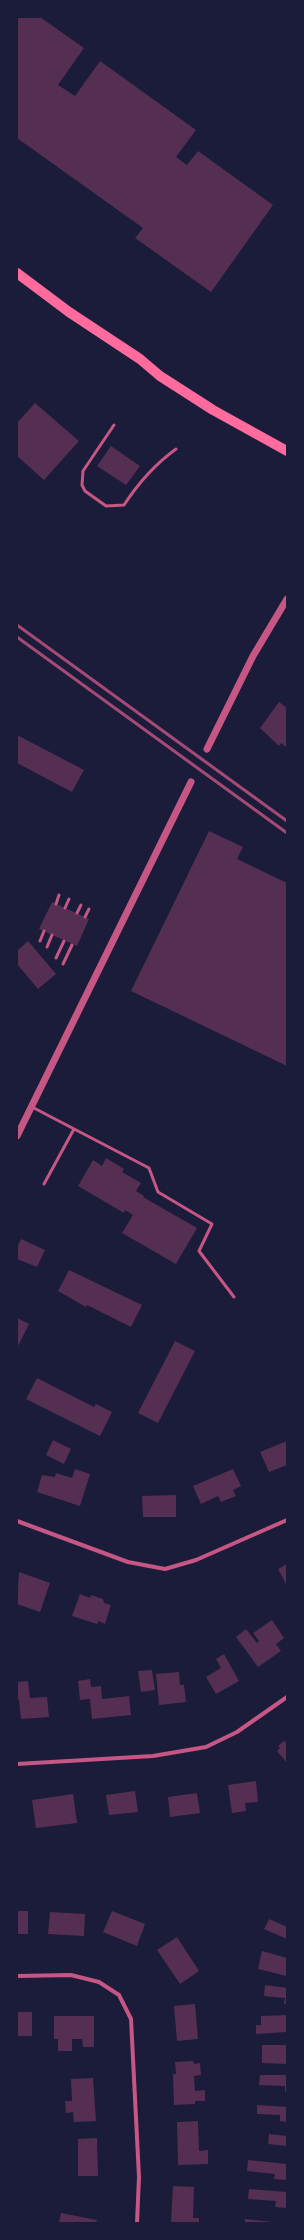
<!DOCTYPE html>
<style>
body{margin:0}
#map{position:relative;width:304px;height:2240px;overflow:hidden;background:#1b1b3a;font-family:"IBM Plex Serif",serif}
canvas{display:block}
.frame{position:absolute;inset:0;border:18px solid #1b1b3a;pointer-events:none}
</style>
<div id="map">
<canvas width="304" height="2240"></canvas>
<div class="frame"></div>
</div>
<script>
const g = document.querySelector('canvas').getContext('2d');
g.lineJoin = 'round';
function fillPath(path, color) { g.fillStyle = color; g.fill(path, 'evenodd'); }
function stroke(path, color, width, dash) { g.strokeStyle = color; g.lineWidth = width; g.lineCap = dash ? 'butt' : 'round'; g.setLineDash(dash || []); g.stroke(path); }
fillPath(new Path2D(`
 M17,17h23l44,31 -26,37 17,11 25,-35 96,69 -20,27 11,8 11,-14 75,54 -62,87 -76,-54 8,-10 -126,-90z
 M35,403l44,38 -35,39 -27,-24v-33z
 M111,446l29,20 -14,19 -29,-19z
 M279,702l8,6v40l-6,-5 -2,3 -19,-18z
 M17,735l67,35 -12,22 -55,-29z
 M209,831l34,16 -6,12 50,24v183l-156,-75z
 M52,902l37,17 -12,27 -38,-17z
 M28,941l28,33 -18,15 -21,-25v-13z
 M106,1158l18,11 -2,3 19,11 -5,8 8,5 -1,1 54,31 -21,36 -54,-31 11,-18 -8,-5 -1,3 -46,-27 15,-26 9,6z
 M21,1239l24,11 -8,17 -20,-8v-11z
 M69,1270l73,35 -11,22 -44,-22 -1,2 -28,-16z
 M17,1318l12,6 -12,24z
 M175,1341l20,10 -37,72 -20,-10z
 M37,1378l57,29 2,-3 16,8 -12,24 -74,-37z
 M53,1440l18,9 -7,15 -18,-9z
 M287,1441v24l-18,7 -9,-20z
 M75,1469l15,5 -10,32 -43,-14 5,-17 13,2 1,-4 16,5z
 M233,1469l8,17 -8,4 3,6 -15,6 -3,-6 -17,8 -8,-18z
 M176,1495v22h-33l-1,-21z
 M287,1564v19l-1,1 -8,-15z
 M19,1572l31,11 -10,29 -23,-8z
 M80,1594l10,4 1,-3 12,4 1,4 7,2 -6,19 -6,-3 -2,3 -25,-8z
 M272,1620l12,18 -8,6 5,7 -23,16 -22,-30 10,-8 11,14 2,-2 -6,-8z
 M224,1654l15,27 -23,13 -10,-17 15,-9 -5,-9z
 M152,1670l3,20 -14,2 -3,-21z
 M179,1672l1,13h4l2,17 -27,3 -3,-31z
 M90,1679l1,8 10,-1 1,13 27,-3 2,19 -39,4 -2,-20 -10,1 -2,-19z
 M28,1681l2,17 17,-1 2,20 -28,2 -2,-19h-2v-18z
 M284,1741l3,2v20l-10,-12 3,-3 -2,-2z
 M256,1781l2,21 -13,1 1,8 -14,2 -4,-28z
 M135,1791l3,21 -29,3 -3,-20z
 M197,1793l3,20 -30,4 -2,-20z
 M73,1794l4,29 -41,5 -4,-28z
 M17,1911h11v23h-11z
 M112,1911l33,13 -8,22 -34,-14z
 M50,1912l35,2 -1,22 -36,-2z
 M269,1919l18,8v12l-23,-10z
 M177,1937l22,34 -19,13 -23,-34z
 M262,1951l25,7v18l-29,-7z
 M265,1985l22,3v16h-3l1,-6 -21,-2z
 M195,2004l3,35 -21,2 -3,-35z
 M17,2012h15v24h-15z
 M287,2015v17l-31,2v-9h5v-9z
 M54,2016h40v31h-11l-1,-8h-10v12h-14v-12h-4z
 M262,2045h25v19l-25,-1z
 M193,2061l1,3 6,-1 1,12 -7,1 1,15 10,-1v11h-10v3l-21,1 -1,-31h3l-1,-12z
 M260,2075h27v17h-2v-6l-26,-1z
 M93,2078l3,43 -22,1 -1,-10 -7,1 -1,-12h7l-1,-22z
 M257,2105l30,2v15l-7,-1v-6l-23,-1z
 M198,2121l1,30 9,-1v14l-30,1 -1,-43z
 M269,2134l18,2v10l-19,-2z
 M97,2138l1,38h-20v-37z
 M248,2160l39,4v16l-13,-1 1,-5 -28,-3z
 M173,2186l21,1 -1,31h6v5h-28z
 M249,2189l38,3v16l-12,-1 1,-6 -28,-2z
 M61,2213l36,7 -1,3h-37z
 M245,2219l28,3v1h-28z`), '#542f53');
stroke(new Path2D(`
 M114,425l-31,46 -1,14 3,6 21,15 18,-1c15,-23 30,-40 52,-56
 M56,904l3,-9
 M65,908l4,-9
 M77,913l4,-8
 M85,917l4,-8
 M40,941l4,-10
 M47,947l5,-12
 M56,958l8,-17
 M63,964l9,-19
 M32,1107l117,61 9,24 54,32 -13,27 35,46
 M44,1184l30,-55`), '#c65784', 3);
stroke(new Path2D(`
 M17,1521l111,41 37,7 31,-9 91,-40
 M17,1764l136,-8 53,-9 31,-15 50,-35
 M17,1976l54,-1 28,7 20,13 12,24 8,158 -2,46`), '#c65784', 4);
stroke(new Path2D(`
 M207,749l46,-93 34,-57
 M17,1136l174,-354`), '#c65784', 7);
stroke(new Path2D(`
 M17,273l52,39 71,47 20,17 53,34 74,41`), '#ff6b9d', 10);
stroke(new Path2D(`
 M17,625l270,196
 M17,637l270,196`), '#a44b75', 3);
</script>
